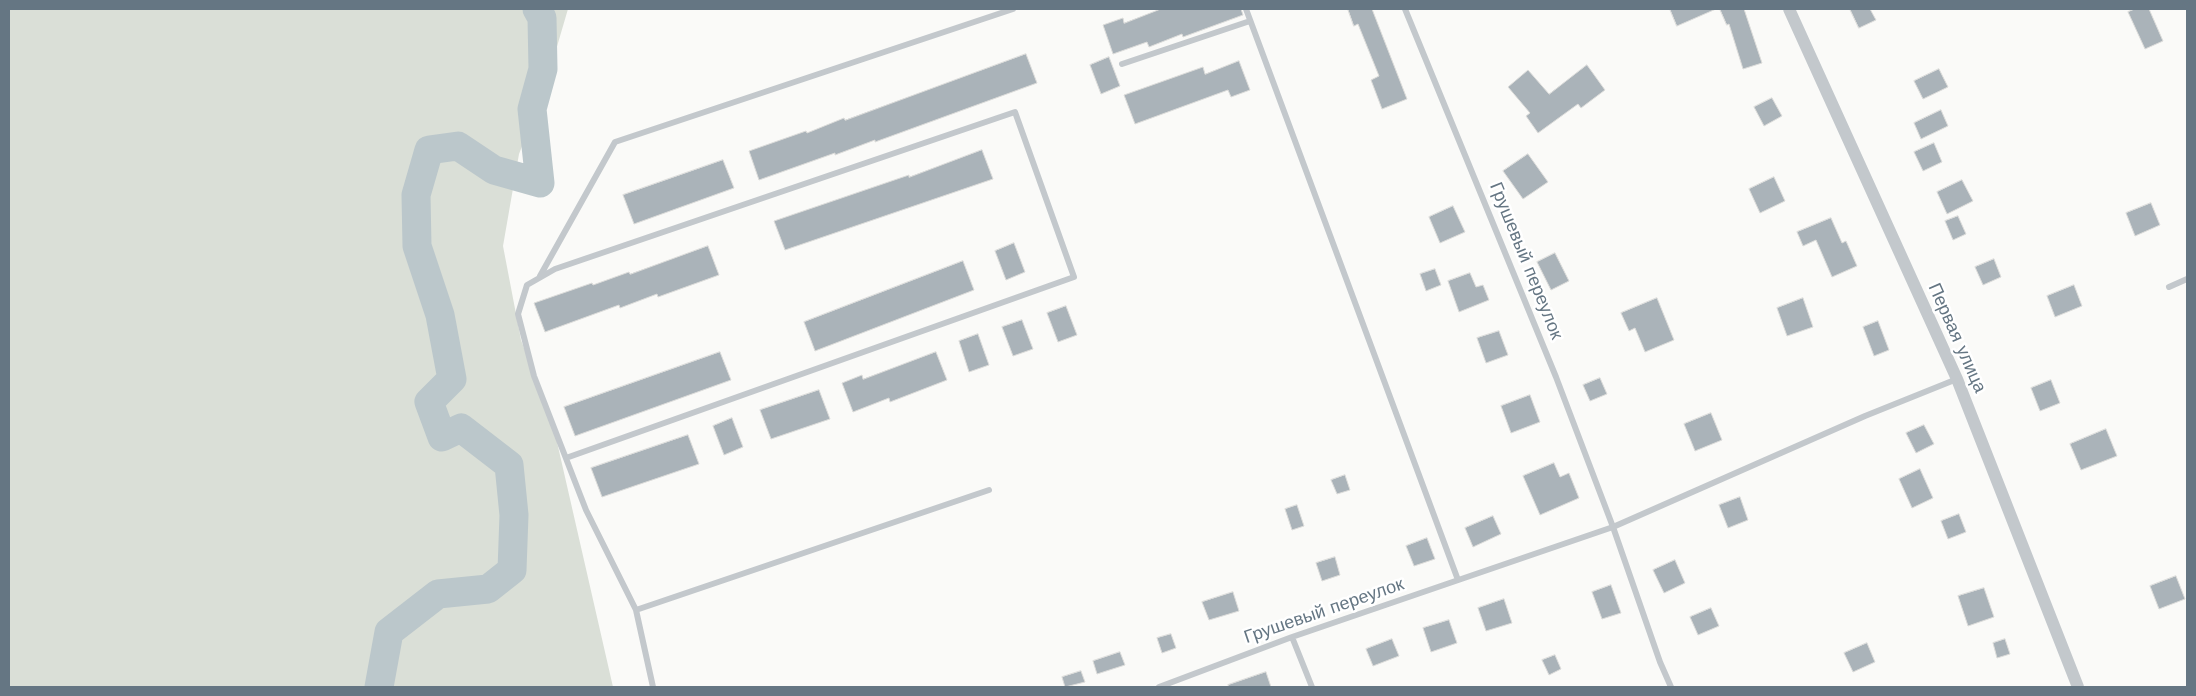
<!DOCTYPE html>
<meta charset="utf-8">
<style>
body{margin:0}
#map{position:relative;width:2196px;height:696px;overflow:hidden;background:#fafaf8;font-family:"Work Sans",sans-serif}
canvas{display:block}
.frame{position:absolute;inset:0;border:10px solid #657683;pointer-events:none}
</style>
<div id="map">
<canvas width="2196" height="696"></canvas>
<div class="frame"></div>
</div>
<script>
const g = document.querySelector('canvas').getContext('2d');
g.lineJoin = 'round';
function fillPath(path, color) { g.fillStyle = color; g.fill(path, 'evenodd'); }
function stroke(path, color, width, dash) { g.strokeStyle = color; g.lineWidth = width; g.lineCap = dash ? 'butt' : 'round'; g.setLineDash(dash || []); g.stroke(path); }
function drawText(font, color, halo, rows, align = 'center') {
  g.font = font + ' "Work Sans",sans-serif'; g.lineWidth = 5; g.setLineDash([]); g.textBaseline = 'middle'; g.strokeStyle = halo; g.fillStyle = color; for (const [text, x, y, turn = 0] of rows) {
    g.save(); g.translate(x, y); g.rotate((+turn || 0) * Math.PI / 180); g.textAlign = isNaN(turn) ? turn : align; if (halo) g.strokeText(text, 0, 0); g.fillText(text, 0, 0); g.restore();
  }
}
fillPath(new Path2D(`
 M9,9h559l-22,75 -27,70 -16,92 18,94 33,89 59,258h-604z`), '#dadfd7');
stroke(new Path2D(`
 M379,687l10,-55 49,-38 50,-5 24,-19 2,-55 -5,-50 -48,-37 -19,9 -13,-35 23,-23 -12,-64 -23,-69 -1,-51 13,-45 29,-4 36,24 46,13 -8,-74 11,-40 -1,-51 -5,-9`), '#bbc7cb', 29);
const building = new Path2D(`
 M1161,9h80l2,6 -60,22 -1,-3 -33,13 -2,-5 -34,12 -10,-29 20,-7 1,5z
 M1348,9h24l35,90 -25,10 -11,-29 8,-4 -21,-52 -4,2z
 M1670,9h46l-39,17z
 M1720,9h24l18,54 -19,6 -14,-45 -2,1z
 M1850,9h20l6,11 -17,8z
 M2135,9h14l14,32 -18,8 -17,-37z
 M1026,54l11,29 -162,59v-2l-40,15v-2l-76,27 -10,-29 57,-20 1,2 37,-15 1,2z
 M1109,57l11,29 -19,8 -11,-29z
 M1239,61l11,29 -19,7 -3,-7 -93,34 -11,-29 79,-28 2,7z
 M1587,65l18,25 -24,18 -3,-4 -40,29 -12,-17 4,-3 -22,-26 20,-17 21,24z
 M1939,69l9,18 -25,12 -9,-18z
 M1772,98l10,18 -18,10 -10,-19z
 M1941,110l7,16 -27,13 -7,-16z
 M1934,143l8,19 -19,9 -9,-19z
 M982,150l11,29 -208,71 -11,-29 135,-46v2z
 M1528,154l20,28 -25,17 -20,-28z
 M723,160l11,28 -100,36 -11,-29z
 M1774,177l11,24 -25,12 -11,-24z
 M1962,180l11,21 -26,13 -10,-22z
 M2151,203l9,22 -25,11 -9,-23z
 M1453,206l12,26 -25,11 -11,-26z
 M1958,216l8,18 -13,6 -8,-19z
 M1831,218l11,25 4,-2 11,25 -25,11 -16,-37 -13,6 -6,-14z
 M1014,243l11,29 -19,8 -11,-29z
 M708,246l11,29 -61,22 -1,-3 -37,14 -1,-3 -74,27 -11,-29 58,-20 1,2 36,-13 1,2z
 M1555,253l14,28 -18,9 -14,-28z
 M1994,259l7,18 -18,8 -8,-18z
 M963,261l11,29 -159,61 -11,-29z
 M1435,269l6,16 -15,6 -6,-17z
 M1470,273l6,14 7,-2 6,15 -30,12 -11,-31z
 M2074,285l8,21 -27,11 -8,-21z
 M1657,298l17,42 -29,12 -10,-24 -6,3 -8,-18z
 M1803,298l10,29 -26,9 -10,-28z
 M1066,306l11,29 -19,7 -11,-29z
 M1022,320l11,29 -20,7 -11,-29z
 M1878,321l11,29 -15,6 -11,-29z
 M1499,331l9,24 -22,8 -9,-25z
 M978,334l11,31 -20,7 -10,-31z
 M720,352l11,28 -156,56 -11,-29z
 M936,352l11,28 -57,22 -1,-4 -36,14 -11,-29 20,-8 1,4z
 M1600,378l7,16 -17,7 -7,-16z
 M2051,380l9,23 -20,8 -9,-23z
 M819,390l11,29 -59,20 -11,-29z
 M1530,395l10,27 -29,11 -10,-27z
 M1711,413l11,27 -27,11 -11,-27z
 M732,418l11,29 -19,8 -11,-29z
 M1924,425l10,19 -18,9 -10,-20z
 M2106,429l11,27 -36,14 -11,-26z
 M688,435l11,29 -97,33 -11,-29z
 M1554,463l6,14 9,-4 10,25 -39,17 -17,-39z
 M1920,469l13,29 -21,10 -13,-29z
 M1345,475l5,15 -13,4 -6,-14z
 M1740,497l8,23 -20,8 -9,-23z
 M1297,505l7,21 -12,4 -7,-21z
 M1959,514l7,18 -18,7 -7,-18z
 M1493,516l8,18 -28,13 -8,-19z
 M1427,538l8,21 -21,7 -8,-20z
 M1335,557l5,18 -18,6 -6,-18z
 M1675,560l10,23 -21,10 -11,-23z
 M2176,576l9,23 -26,10 -9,-23z
 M1611,585l10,28 -19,6 -10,-27z
 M1984,588l10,29 -26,9 -10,-30z
 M1233,592l6,19 -30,9 -7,-18z
 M1504,599l8,24 -26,8 -8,-23z
 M1711,608l8,18 -21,9 -8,-18z
 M1449,620l8,23 -26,9 -8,-24z
 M1171,634l5,14 -14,5 -5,-15z
 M1392,639l7,17 -26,10 -7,-17z
 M2005,639l5,15 -13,4 -4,-15z
 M1867,643l8,19 -22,10 -9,-19z
 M1120,652l5,13 -28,9 -4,-13z
 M1555,655l6,14 -12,6 -7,-15z
 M1081,671l4,11 -20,5 -3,-10z
 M1266,672l5,15h-42l-1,-2z`);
fillPath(building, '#aab3b9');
stroke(building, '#dcdcda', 1);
stroke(new Path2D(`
 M1246,9l212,571
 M1405,9l151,368 57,150 47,135 11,25
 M1122,64l128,-43
 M540,276l75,-134 398,-133
 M2169,287l18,-8
 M566,458l508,-181 -59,-165 -460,157 -28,16 -9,29 16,62 52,134 50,100 17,77
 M636,610l353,-120
 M1292,637l20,50
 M1159,687l133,-50 321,-110 252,-111 92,-37`), '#c3c8cc', 6);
stroke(new Path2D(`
 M1789,9l168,370 121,308`), '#c3c8cc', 12);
drawText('18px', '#657683', '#fff', [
 ["Грушевый переулок",1526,261,68],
 ["Первая улица",1957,338,66],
 ["Грушевый переулок",1324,611,-19]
]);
</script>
